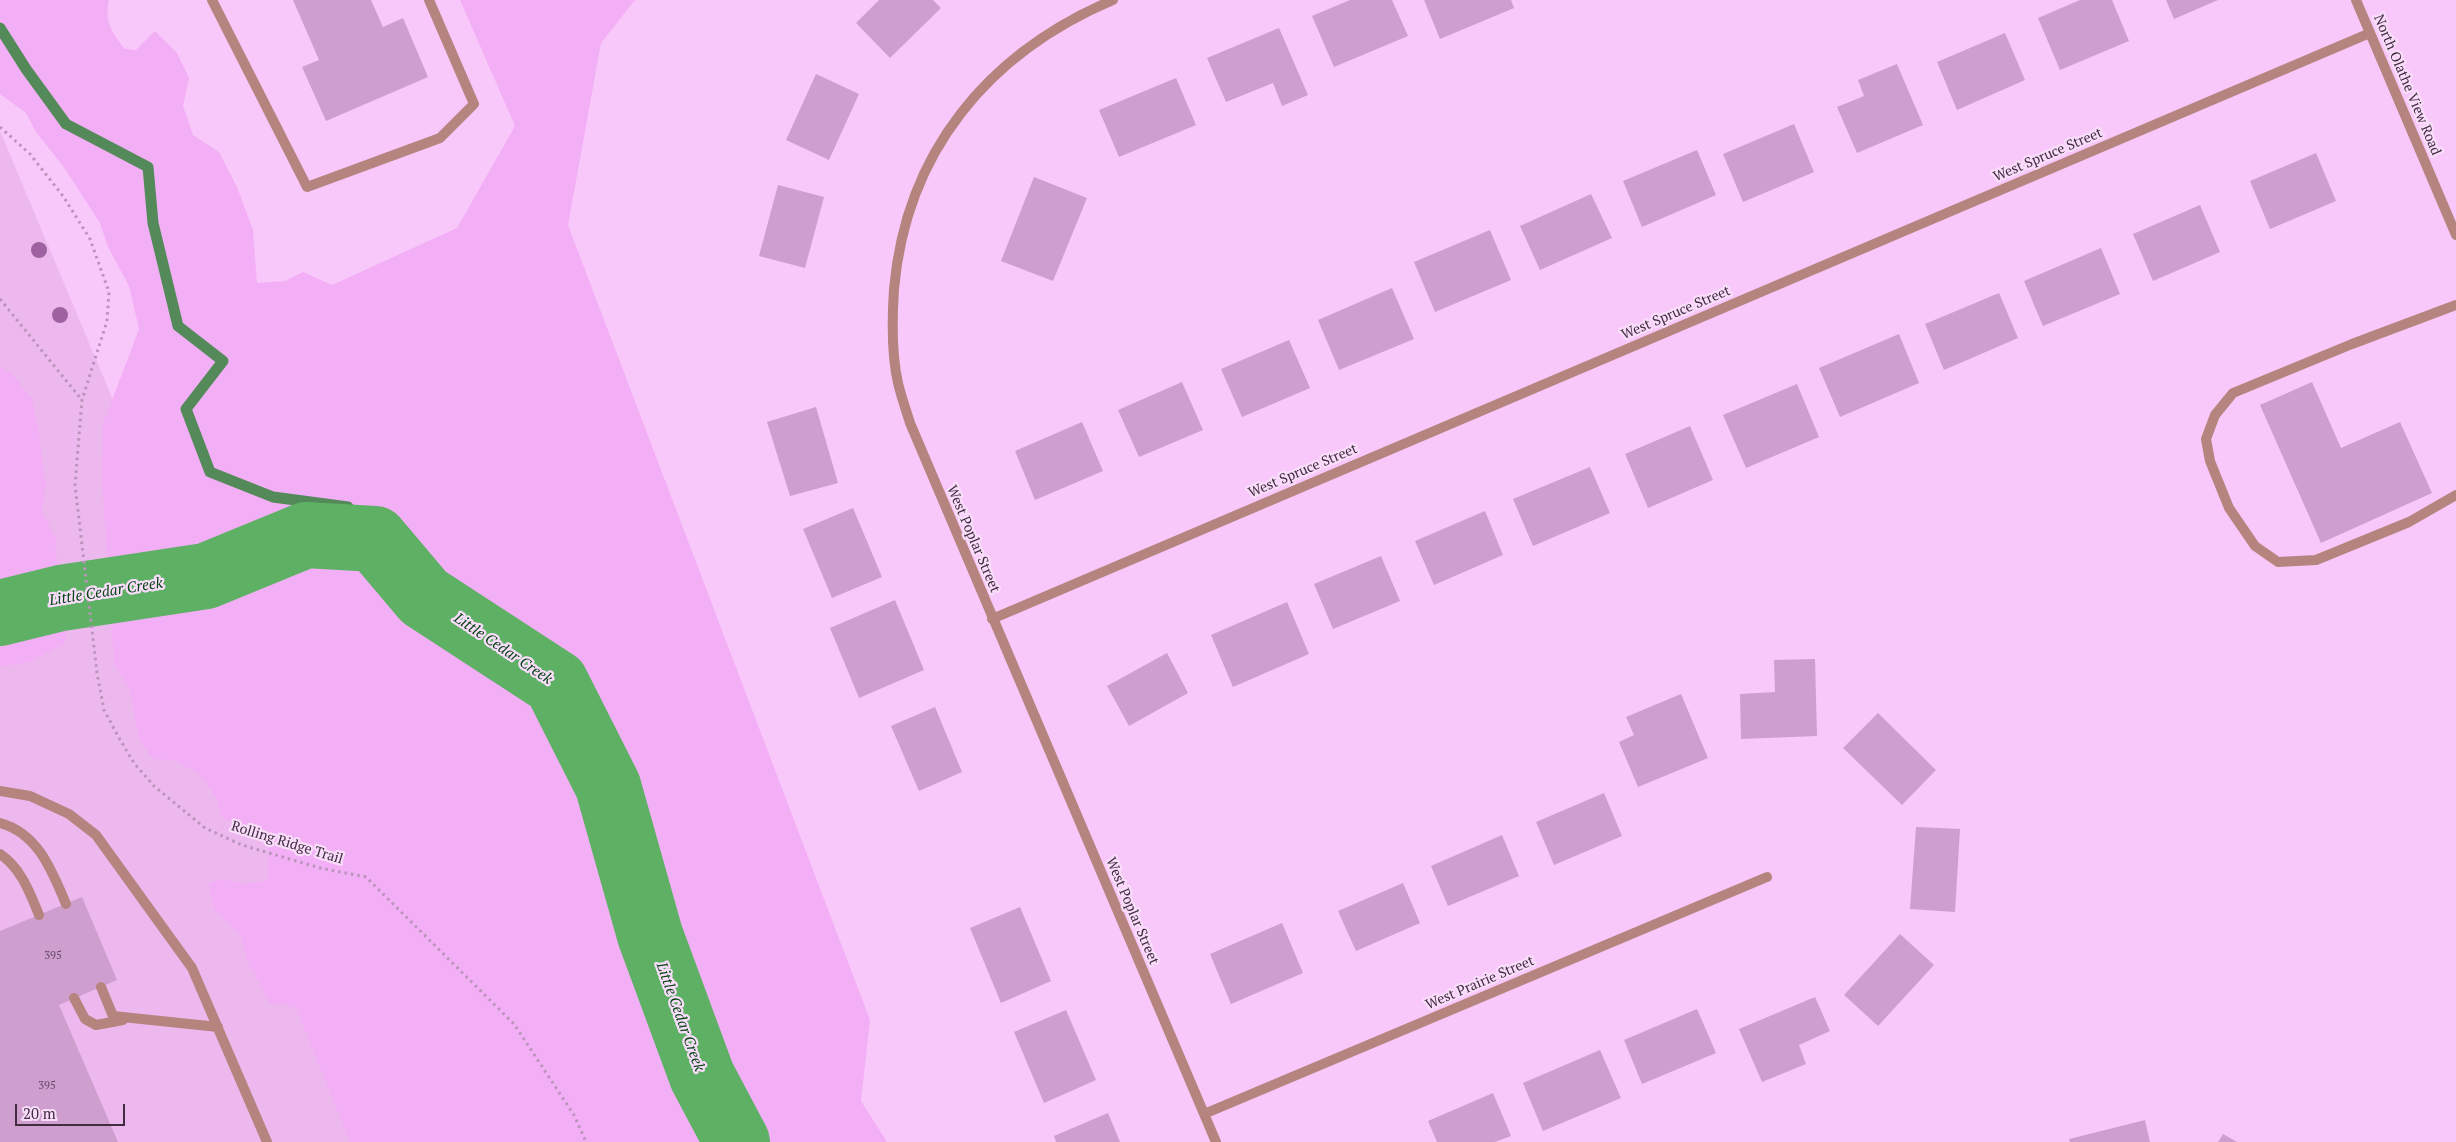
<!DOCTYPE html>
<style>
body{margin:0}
#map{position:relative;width:2456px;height:1142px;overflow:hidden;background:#f9c8fa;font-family:"PT Serif",serif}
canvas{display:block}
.scale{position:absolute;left:15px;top:1104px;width:110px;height:22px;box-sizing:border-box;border:2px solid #402d40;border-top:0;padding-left:6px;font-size:15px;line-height:18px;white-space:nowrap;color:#402d40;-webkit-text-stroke:4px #faddfb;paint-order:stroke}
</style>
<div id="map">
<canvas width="2456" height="1142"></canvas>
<div class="scale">20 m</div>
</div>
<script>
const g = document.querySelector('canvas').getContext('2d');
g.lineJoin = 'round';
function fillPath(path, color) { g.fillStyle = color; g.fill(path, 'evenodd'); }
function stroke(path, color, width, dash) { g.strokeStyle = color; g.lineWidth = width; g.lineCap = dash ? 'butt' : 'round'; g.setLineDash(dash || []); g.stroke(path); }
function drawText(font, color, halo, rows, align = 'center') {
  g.font = font + ' "PT Serif",serif'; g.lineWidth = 4.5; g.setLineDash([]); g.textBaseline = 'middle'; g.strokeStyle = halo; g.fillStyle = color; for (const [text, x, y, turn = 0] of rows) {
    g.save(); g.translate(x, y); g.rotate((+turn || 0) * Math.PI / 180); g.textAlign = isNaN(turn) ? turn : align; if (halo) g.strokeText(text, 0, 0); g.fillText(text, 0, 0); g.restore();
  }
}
fillPath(new Path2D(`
 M0,131l425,1011h-425z`), '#edb8ee');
fillPath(new Path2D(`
 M0,0h109c-5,19 3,34 16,49l11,1 19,-19 22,22 12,25 -6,28 10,29 26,17 18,35 16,43 4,53 28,-2 18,-9 29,13 125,-57 58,-102 -55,-126h175l-34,43 -33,182 302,795 -9,81 26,41h-537l-54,-133 -11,-5 -14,1 -24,-44 -7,-26 -26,-26 -6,-25 14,-5 23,5 23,-4v-38l-21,-16 -19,-5 -8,-7 -4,-17 -16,-22 -26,-15 -21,-1 -14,-20 -9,-47 -16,-29 -12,-182 1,-57 36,-95 -10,-43 -21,-39 -8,-24 -37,-57 -27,-34 -10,-19 -26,-19z
 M0,366l13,9 19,24 7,35 7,52 -4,25 15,29 -2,12 5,14 -2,20 11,42 -5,17 -35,17 -29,5z`), '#f3aff5');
stroke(new Path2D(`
 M0,28l26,41 40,55 82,43 5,56 25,103 45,35 -37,48 24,63 63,25 75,10 27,32`), '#548959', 11);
stroke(new Path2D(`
 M0,613l61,-15 145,-22 100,-41 69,4 49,58 132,86 52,103 42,149 52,141 35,66`), '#5db064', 66);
fillPath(new Path2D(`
 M293,0h78l12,27 20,-9 25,59 -102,44 -24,-54 17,-7z
 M879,0h54l8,8 -51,50 -34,-35z
 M1350,0h42l16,36 -74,31 -22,-51z
 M1424,0h87l3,8 -74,31z
 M2080,0h32l17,41 -69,29 -22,-52z
 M2166,0h52l-44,19z
 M1279,28l29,67 -26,11 -9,-23 -47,19 -19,-44z
 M2005,33l20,47 -68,30 -20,-48z
 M1897,64l26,61 -66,28 -20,-46 27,-11 -6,-16z
 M816,74l43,20 -30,66 -43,-20z
 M1176,78l20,47 -77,32 -20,-47z
 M1794,124l20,48 -71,30 -20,-48z
 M1697,150l19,45 -74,32 -19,-46z
 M2316,153l20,48 -66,28 -20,-48z
 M1034,177l53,21 -34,83 -52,-20z
 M778,185l46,12 -19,71 -46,-12z
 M1591,194l21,44 -72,32 -20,-44z
 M2200,205l20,47 -67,29 -20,-47z
 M1490,230l21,50 -76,32 -21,-50z
 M2101,248l19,46 -77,32 -19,-45z
 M1392,288l22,51 -75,31 -21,-50z
 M1999,293l19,45 -74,32 -19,-46z
 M1899,334l20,49 -79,34 -21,-49z
 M1289,340l21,48 -68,29 -21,-48z
 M1182,382l21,48 -64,27 -21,-47z
 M2312,382l29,66 59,-26 32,71 -111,50 -61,-138z
 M1797,384l22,53 -73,31 -23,-53z
 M816,407l22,76 -48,13 -23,-74z
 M1082,422l21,49 -68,29 -20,-49z
 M1690,426l23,54 -65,28 -23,-54z
 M1590,467l20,46 -77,33 -20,-47z
 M853,508l29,69 -50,21 -29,-69z
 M1485,511l18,44 -69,30 -19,-44z
 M1381,556l19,45 -67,28 -19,-45z
 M895,600l29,70 -65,28 -29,-70z
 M1287,602l22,52 -76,33 -22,-52z
 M1167,653l21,40 -59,33 -22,-40z
 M1815,659l2,77 -76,3 -1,-45 35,-2 -1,-32z
 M1681,694l27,64 -70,29 -19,-45 15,-7 -8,-18z
 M935,707l27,65 -43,19 -28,-65z
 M1878,713l58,57 -34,35 -59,-57z
 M1604,793l18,43 -68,29 -18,-43z
 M1916,827l44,2 -5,83 -45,-3z
 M1502,835l17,41 -71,30 -17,-40z
 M1403,883l17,40 -64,28 -18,-40z
 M82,897l35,83 -58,25 59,137h-118v-211z
 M1020,907l31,74 -50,22 -31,-75z
 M1282,923l21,50 -72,31 -21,-50z
 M1900,934l34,31 -56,61 -34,-31z
 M1815,997l15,34 -31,14 7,19 -44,18 -23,-53z
 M1697,1009l19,44 -74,31 -18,-44z
 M1066,1010l30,70 -52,23 -30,-71z
 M1600,1050l21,48 -78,33 -20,-48z
 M1493,1093l18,43 -16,6h-58l-9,-21z
 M1108,1113l12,29h-64l-2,-6z
 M2145,1120l5,22h-80l-1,-3z
 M2223,1134l14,8h-19z`), '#cd9ece');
stroke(new Path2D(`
 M0,127l30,27 33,42 27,43 19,53 -2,29 -25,79 -7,85 22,188 7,37 15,28 15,25 20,23 51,42 37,17 78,23 46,9 148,147 60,91 12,27
 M0,299l81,100`), '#b993ba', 3, [2.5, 4]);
stroke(new Path2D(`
 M212,0l95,187 133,-49 34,-34 -45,-104
 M2456,305l-104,39 -119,49 -18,22 -9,24 4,22 19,47 26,38 23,16 38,-2 93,-38 47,-27
 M0,791l30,5 39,18 27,21 96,133 75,174
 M0,823c38,10 52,48 66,81
 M0,854c21,14 30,39 39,61
 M101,987l12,29 105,11
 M74,998l11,21 11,6 27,-5`), '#b5847f', 10);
stroke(new Path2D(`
 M1113,0c-125,53 -207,152 -219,289 -2,30 -3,63 4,94 3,13 8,27 12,40l306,719
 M2356,0l100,235
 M992,619l1378,-586
 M1204,1114l563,-237`), '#b5847f', 10);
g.fillStyle = '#9e62a0';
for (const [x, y] of [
 [39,250],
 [60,315]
]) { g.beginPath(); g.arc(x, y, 8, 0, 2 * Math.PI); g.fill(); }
drawText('11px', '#634964', null, [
 ["395",53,956],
 ["395",47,1086]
]);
drawText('14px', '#402d40', '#faddfb', [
 ["North Olathe View Road",2407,85,67],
 ["West Spruce Street",2048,155,-23],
 ["West Spruce Street",1676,313,-23],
 ["West Spruce Street",1303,471,-23],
 ["West Poplar Street",973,539,67],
 ["Rolling Ridge Trail",287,843,17],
 ["West Poplar Street",1132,911,67],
 ["West Prairie Street",1480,983,-23]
]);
drawText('italic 15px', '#074513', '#faddfb', [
 ["Little Cedar Creek",106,592,-9],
 ["Little Cedar Creek",503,649,34],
 ["Little Cedar Creek",680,1017,70]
]);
</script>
